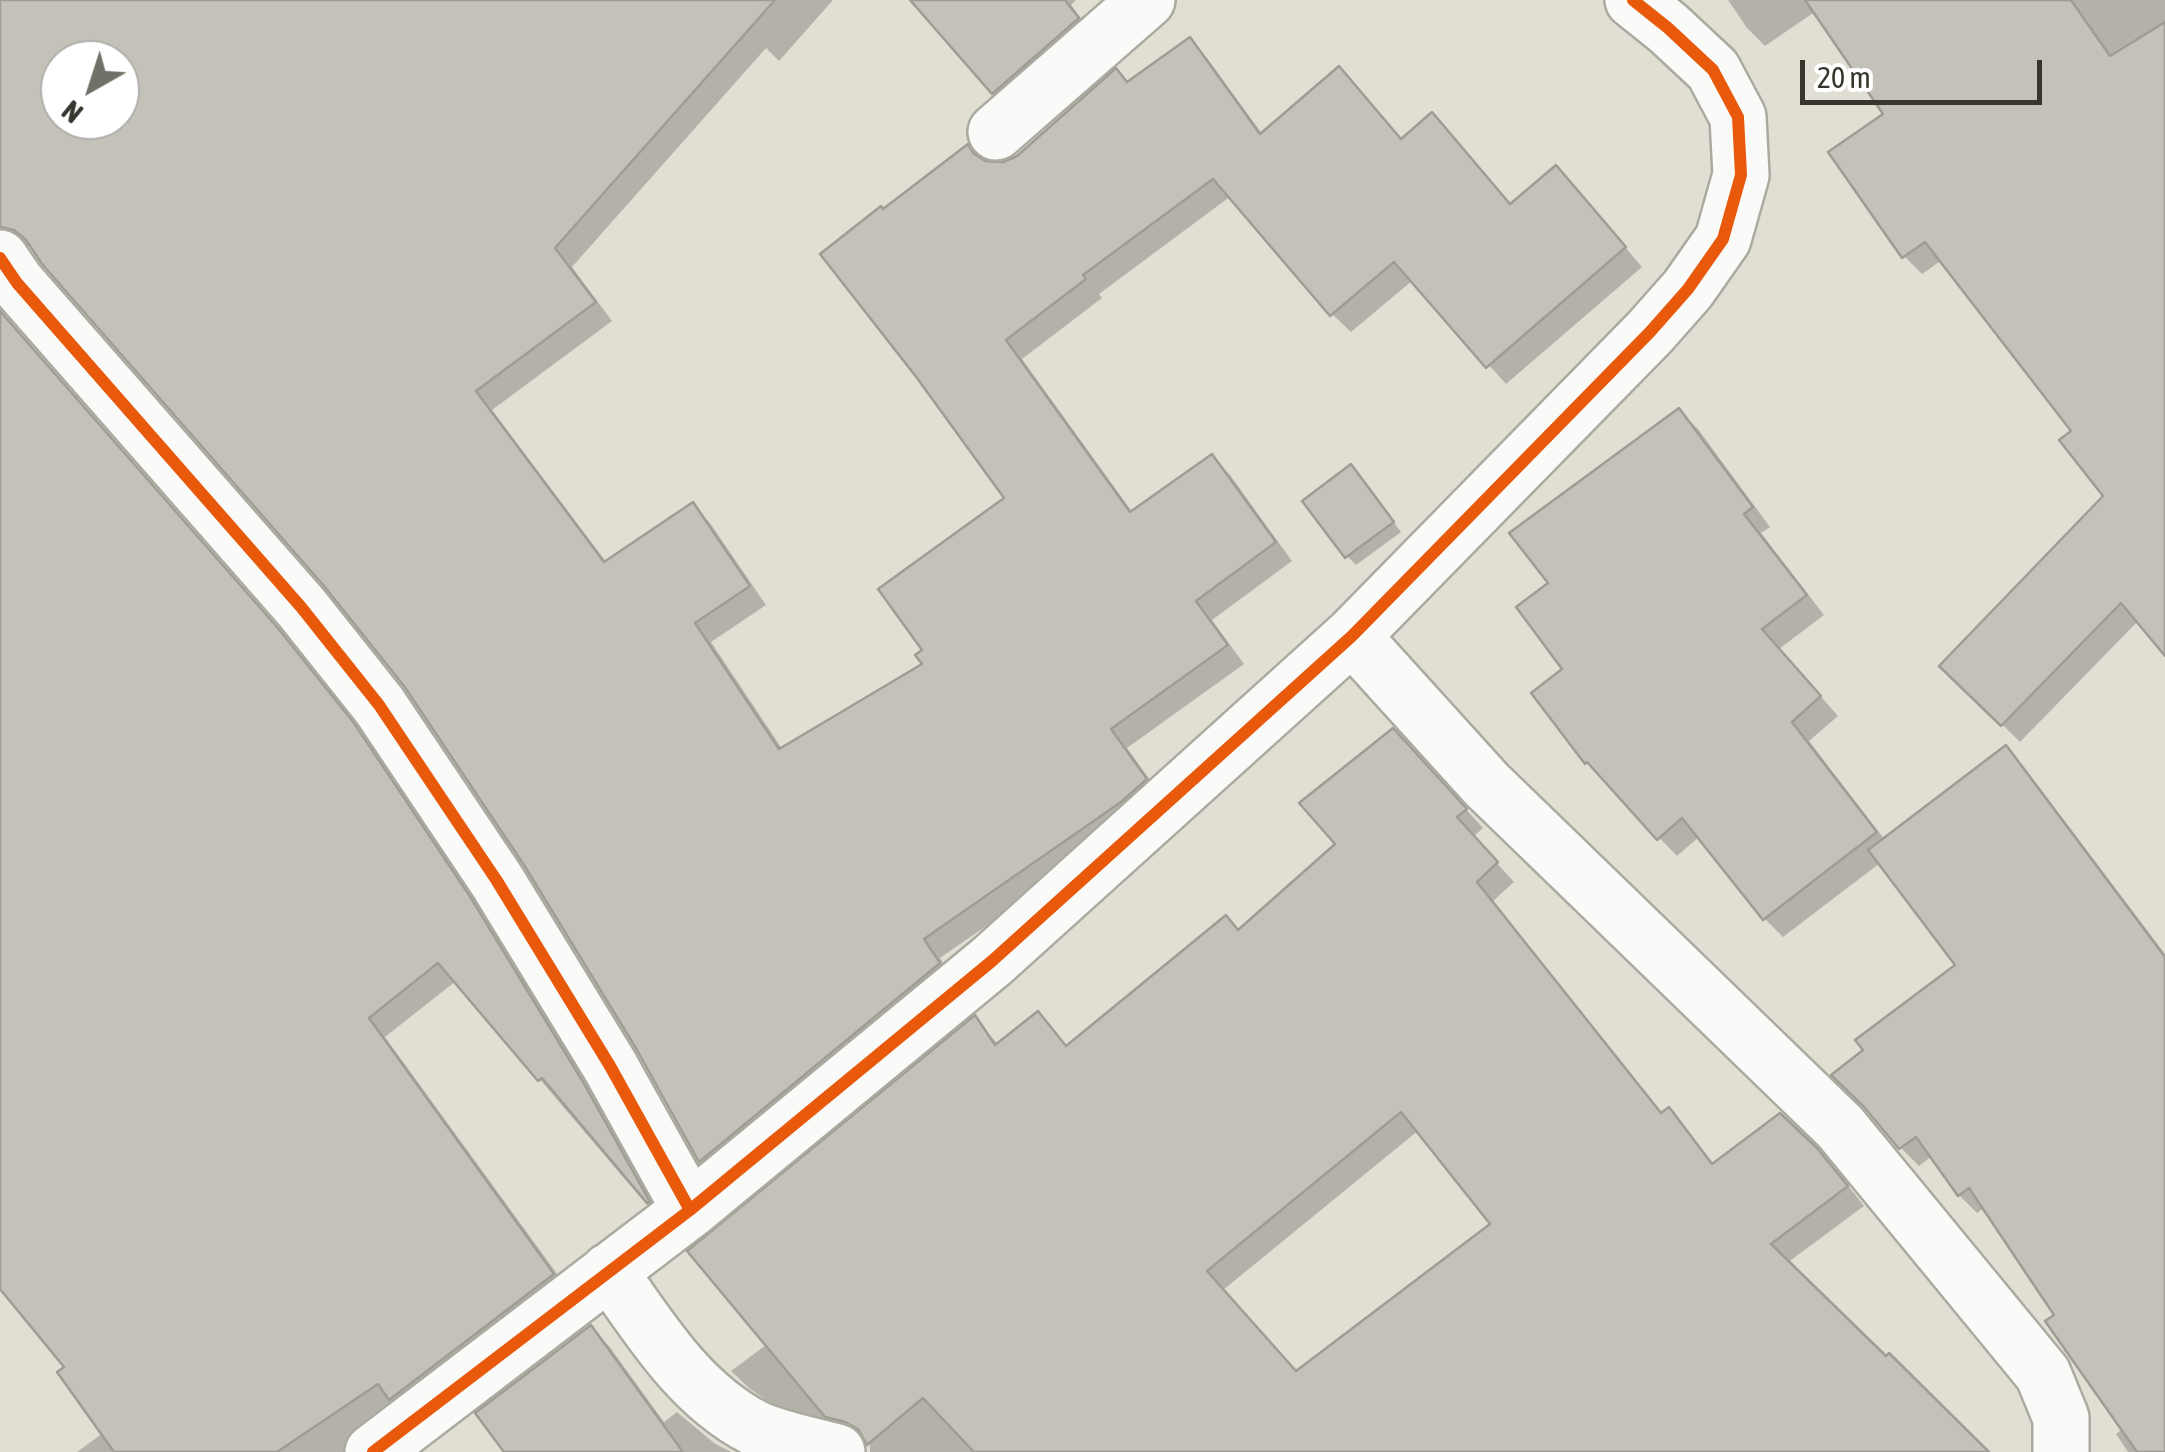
<!DOCTYPE html>
<style>
body{margin:0}
#map{position:relative;width:2165px;height:1452px;overflow:hidden;background:#e1dfd3;font-family:"Asap Condensed",sans-serif}
canvas{display:block}
.north{position:absolute;left:40px;top:40px;width:100px;height:100px;box-sizing:border-box;background:#fff;border:2px solid #afafab;border-radius:50%;rotate:219deg;font-size:28px;font-weight:700;line-height:40px;text-align:center;color:#37362d}
.north::after{content:'';display:block;margin:auto;width:35px;height:45px;background:#727167;clip-path:polygon(50% 0,100% 100%,50% 72%,0 100%)}
.scale{position:absolute;left:1800px;top:60px;width:242px;height:45px;box-sizing:border-box;border:5px solid #37362d;border-top:0;padding-left:12px;font-size:30px;line-height:35px;white-space:nowrap;color:#37362d;-webkit-text-stroke:8px #fff;paint-order:stroke}
</style>
<div id="map">
<canvas width="2165" height="1452"></canvas>
<div class="north">N</div>
<div class="scale">20 m</div>
</div>
<script>
const g = document.querySelector('canvas').getContext('2d');
g.lineJoin = 'round';
function fillPath(path, color) { g.fillStyle = color; g.fill(path, 'evenodd'); }
function stroke(path, color, width, dash) { g.strokeStyle = color; g.lineWidth = width; g.lineCap = dash ? 'butt' : 'round'; g.setLineDash(dash || []); g.stroke(path); }
fillPath(new Path2D(`
 M0,0h833l-54,61 -13,-13 -194,219 40,54 -120,89 115,153 85,-58 18,18 56,82 -55,37 72,108 143,-85 82,-166 -125,-287 85,-64 16,16 20,1 125,-81 60,-44 18,18 87,120 -63,18 -132,98 3,4 -80,61 111,154 79,-56 18,18 62,86 -80,59 32,44 -117,84 36,50 -24,22 -199,138 17,24 -238,196 -18,-18 -62,-112 -113,-185 -120,-179 -80,-99 -293,-338 -17,-3 -16,6zM60,60h60v60h-60z
 M913,0h163l-5,5 24,32 -83,73z
 M1728,0h437v652l-26,-32 -119,122 -77,-76 163,-170 -32,-64 -132,-172 -20,14 -18,-18 -17,-142 -71,-103 -51,35 -18,-18z
 M1450,134l62,72 62,-19 68,80 -136,117 -93,-104 -62,52 -19,-18 70,-172z
 M0,308l11,17 284,323 76,96 117,175 112,184 66,117 -2,2 -18,-18 -190,-223 -71,56 186,256 -214,159h-280l26,-19 -36,-65 -67,-83z
 M1679,411l19,18 72,98 -9,6 63,82 -45,34 59,67 -29,25 76,99 121,-91 18,18 141,187v498h-37l-12,-18 8,-6 -67,-112 -72,-109 -8,6 -18,-18 -27,-39 -13,10 -18,-18 -34,-97 91,-85 -78,-103 -97,74 -18,-18 -65,-83 -23,20 -91,-94 -20,-93 -15,-86z
 M1359,477l42,55 -45,33 -9,-9z
 M1411,749l72,79 -10,9 41,45 -21,19 170,213 5,-4 18,18 29,38 65,-50 55,53 29,37 -77,57 198,189h-1115v-8l-4,-5 -76,-22 -41,-29 -18,-17 35,-26 -78,-91 287,-235 24,26 39,-31 30,33 171,-115 100,-88zM1419,1130l75,95 -197,149 -74,-84z
 M591,1328l18,18 55,76 13,-10 37,31 17,9h-224z`), '#0003');
const building = new Path2D(`
 M0,0h775l-220,248 41,54 -120,89 128,171 89,-60 57,84 -55,37 84,126 143,-85 -7,-9 7,-5 -44,-61 126,-91 -87,-120 -97,-124 61,-48 2,3 85,-65 5,9 12,8 18,1 14,-6 99,-88 11,14 63,-45 70,97 79,-68 62,73 31,-27 78,92 46,-39 70,82 -140,121 -92,-106 -64,54 -117,-137 -130,96 3,4 -80,61 124,172 82,-58 64,88 -80,59 32,44 -117,84 36,50 -26,23 -197,137 16,24 -241,199 -62,-112 -113,-185 -120,-179 -80,-100 -282,-322 -16,-24 -12,-10 -14,-3zM60,60h60v60h-60z
 M910,0h155l14,18 -87,76z
 M1805,0h266l39,56 55,-34v634l-44,-53 -120,123 -62,-60 164,-170 -44,-56 12,-9 -146,-189 -23,16 -74,-106 55,-38z
 M0,311l277,316 77,96 117,175 112,184 67,120 -3,1 -105,-125 -4,3 -100,-118 -69,55 185,256 -165,126 -11,-16 -101,68h-163l-57,-80 7,-5 -64,-78z
 M1679,408l74,99 -9,7 63,81 -45,34 59,67 -29,26 85,110 -114,88 -81,-102 -25,22 -70,-78 -2,2 -54,-71 31,-24 -46,-62 32,-24 -39,-50z
 M1351,464l43,58 -49,36 -43,-57z
 M1393,728l74,81 -10,8 41,45 -21,20 184,231 8,-6 43,57 68,-51 37,35 31,38 -77,58 115,112 3,-3 100,99h-1015l-51,-54 -56,47 -9,-16 -13,-7 -20,-5 -138,-166 288,-236 20,30 43,-34 28,35 160,-131 12,15 97,-86 -36,-41zM1401,1112l89,112 -194,147 -89,-100z
 M2006,745l159,212v495h-28l-92,-131 9,-6 -85,-127 -11,8 -42,-59 -17,12 -35,-42 -33,-32 32,-25 -8,-10 100,-75 -87,-115z
 M591,1325l92,127h-179l-29,-39z`);
fillPath(building, '#c4c1b9');
stroke(building, '#9f9c93', 2.5);
const minor = new Path2D(`
 M996,132l151,-132
 M0,258l17,25 284,324 78,98 118,176 113,185 80,144
 M1352,636l134,148 354,343 203,247 18,44v34
 M609,1271c41,58 80,123 146,157 23,11 57,17 82,24
 M373,1452l317,-242 302,-249 360,-325 298,-304 38,-43 35,-50 18,-64 -3,-58 -25,-47 -45,-42 -35,-28`);
stroke(minor, '#abaaa0', 60);
stroke(minor, '#fafaf8', 55);
stroke(new Path2D(`
 M0,258l17,25 284,324 78,98 118,176 113,185 80,144
 M373,1452l317,-242 302,-249 360,-325 298,-304 38,-43 35,-50 18,-64 -3,-58 -25,-47 -45,-42 -35,-28`), '#e8590c', 12);
</script>
